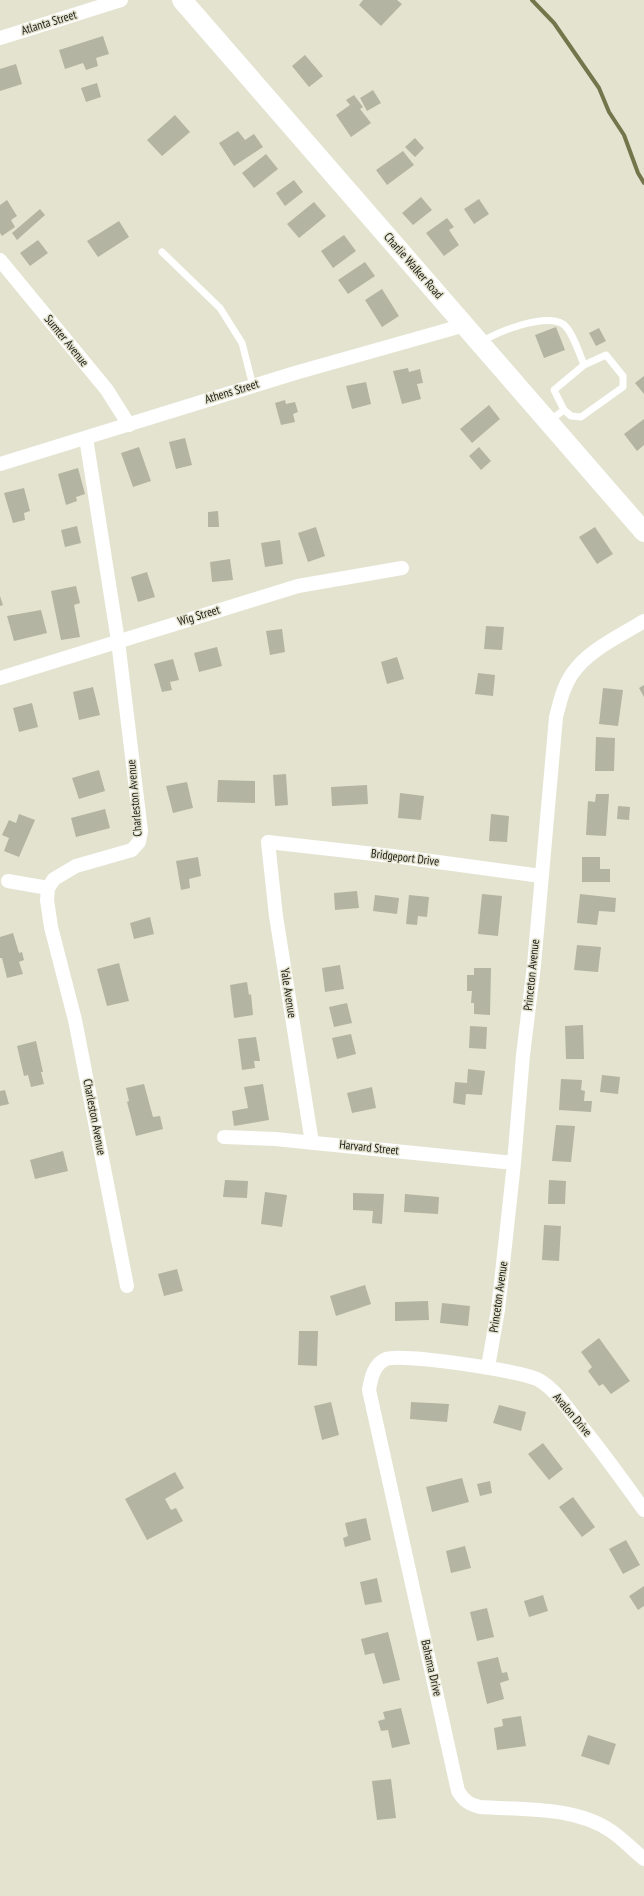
<!DOCTYPE html>
<style>
body{margin:0}
canvas{display:block;background:#e3e3d0}
</style>
<canvas width="644" height="1896"></canvas>
<script>
const g = document.querySelector('canvas').getContext('2d');
g.lineJoin = 'round';
function stroke(path, color, width, dash) { g.strokeStyle = color; g.lineWidth = width; g.lineCap = dash ? 'butt' : 'round'; g.setLineDash(dash || []); g.stroke(path); }
function fillPath(path, color) { g.fillStyle = color; g.fill(path, 'evenodd'); }
function drawText(font, color, halo, rows, align = 'center') {
  g.font = font + ' "PT Sans Narrow",sans-serif'; g.lineWidth = 3; g.setLineDash([]); g.textBaseline = 'middle'; g.strokeStyle = halo; g.fillStyle = color; for (const [text, x, y, turn = 0] of rows) {
    g.save(); g.translate(x, y); g.rotate((+turn || 0) * Math.PI / 180); g.textAlign = isNaN(turn) ? turn : align; if (halo) g.strokeText(text, 0, 0); g.fillText(text, 0, 0); g.restore();
  }
}
stroke(new Path2D(`
 M532,0l22,23 45,65 10,24 15,23 14,38 6,10`), '#75754c', 4);
fillPath(new Path2D(`
 M363,0h34l5,4 -21,22 -22,-21z
 M103,36l6,18 -13,4 2,8 -12,4 -3,-7 -18,6 -6,-19z
 M305,55l18,21 -14,11 -17,-21z
 M16,64l6,20 -22,7v-22z
 M97,83l4,14 -15,5 -5,-14z
 M373,90l8,13 -14,8 -7,-13z
 M354,95l9,12 -3,2 11,14 -20,14 -15,-22 14,-10 -4,-5z
 M175,115l15,17 -28,24 -15,-16z
 M238,131l7,9 9,-6 9,13 -29,19 -15,-23z
 M415,138l9,10 -9,9 -10,-10z
 M403,151l11,14 -27,20 -11,-15z
 M266,154l12,15 -24,19 -12,-15z
 M294,180l9,12 -18,14 -9,-13z
 M421,197l11,13 -19,15 -11,-12z
 M479,199l10,15 -15,10 -10,-15z
 M7,200l10,16 -6,4 4,7 -13,9 -2,-3v-28z
 M314,202l12,14 -27,22 -12,-14z
 M40,209l5,6 -28,25 -5,-7z
 M447,218l7,9 -5,3 10,15 -15,11 -18,-23z
 M119,221l10,16 -31,20 -11,-16z
 M344,235l12,16 -23,17 -12,-17z
 M38,240l10,13 -18,13 -10,-13z
 M365,262l10,14 -27,18 -10,-14z
 M382,289l17,27 -17,11 -17,-27z
 M556,327l9,23 -21,8 -9,-23z
 M599,328l7,13 -10,5 -7,-13z
 M408,368l1,4 11,-3 3,14 -6,1 4,15 -19,5 -9,-33z
 M644,376v18l-9,-11z
 M366,382l5,22 -19,5 -6,-23z
 M285,400l1,4 9,-2 3,10 -5,2 2,8 -14,3 -6,-22z
 M489,405l11,14 -28,24 -12,-14z
 M644,419v26l-7,6 -13,-17z
 M185,438l7,27 -16,4 -7,-27z
 M139,447l12,34 -18,6 -12,-34z
 M479,447l12,14 -10,9 -12,-14z
 M78,468l7,26 -9,3 1,4 -11,4 -8,-31z
 M24,488l6,23 -6,2 1,7 -12,3 -9,-30z
 M218,511l1,16h-11v-15z
 M77,526l4,17 -16,4 -4,-17z
 M316,527l9,29 -17,6 -10,-29z
 M595,527l18,27 -16,10 -18,-27z
 M280,540l3,24 -18,3 -4,-24z
 M230,559l3,21 -21,2 -2,-20z
 M147,572l8,25 -17,5 -7,-25z
 M76,586l4,17 -6,2 6,32 -19,3 -10,-49z
 M0,596l3,9 -3,1z
 M41,610l6,23 -33,8 -7,-25z
 M486,626l18,1 -2,23 -18,-1z
 M282,629l3,23 -15,3 -4,-24z
 M217,647l5,19 -23,6 -5,-19z
 M397,657l7,22 -17,5 -6,-22z
 M173,659l6,21 -9,2 2,8 -10,2 -8,-28z
 M478,673l17,2 -2,21 -18,-2z
 M644,685v12l-5,-9z
 M93,687l7,28 -21,5 -6,-28z
 M603,688l20,2 -5,36 -19,-2z
 M32,703l6,24 -19,5 -6,-24z
 M596,737l19,1 -1,33h-19z
 M99,770l6,21 -26,8 -7,-21z
 M286,774l2,31 -13,1 -2,-31z
 M218,780l37,1v22l-38,-1z
 M187,782l6,26 -20,5 -7,-27z
 M367,785l1,19 -36,2 -1,-19z
 M400,793l24,3 -3,24 -23,-2z
 M596,794h13l-3,42 -20,-1 2,-34 7,1z
 M618,806l12,1 -1,13 -12,-1z
 M105,809l5,19 -34,9 -5,-19z
 M19,814l16,6 -16,37 -15,-6 5,-13 -7,-3 7,-15 7,3z
 M491,814l18,2 -2,26 -18,-1z
 M198,857l3,19 -12,3 1,9 -9,2 -5,-29z
 M582,857h18v12h10v13h-28z
 M357,891l2,17 -24,2 -1,-17z
 M482,894l20,2 -4,40 -20,-2z
 M580,894l36,4 -1,14 -16,-1 -2,14 -20,-2z
 M375,895l24,3 -2,16 -24,-3z
 M409,895l20,2 -2,20 -9,-1 -1,9 -11,-1z
 M150,917l4,17 -20,5 -4,-16z
 M13,933l6,20 3,-1 2,8 -5,2 4,12 -16,4 -5,-20h-2v-21z
 M577,945l24,2 -3,25 -24,-2z
 M119,963l10,38 -22,5 -10,-37z
 M340,965l4,24 -19,3 -3,-24z
 M474,968h17l-1,47 -16,-1v-11h-3l1,-12h-5v-16h7z
 M247,982l2,13 2,-1 2,21 -19,3 -4,-33z
 M347,1003l5,20 -18,4 -5,-20z
 M583,1025l1,34h-18l-1,-33z
 M470,1026l17,1 -1,22 -17,-1z
 M351,1034l5,20 -19,5 -5,-21z
 M256,1037l4,24h-6l1,7 -13,2 -4,-31z
 M36,1041l7,31h-2l3,12 -13,3 -3,-12 -4,1 -7,-30z
 M468,1069l17,2 -3,24 -16,-1 -1,11 -12,-2 2,-21 12,1z
 M602,1075l18,2 -2,17 -18,-2z
 M561,1079l21,1 -1,10 4,1 -1,10h8l-1,11 -32,-2z
 M144,1084l9,33 7,-1 3,13 -27,7 -9,-34 2,-1 -3,-13z
 M263,1084l6,36 -35,6 -2,-15 16,-3 -4,-21z
 M372,1087l4,21 -24,5 -5,-20z
 M5,1090l4,14 -9,2v-15z
 M556,1125l19,1 -4,36 -19,-1z
 M63,1151l5,20 -33,8 -5,-19z
 M225,1180l23,1 -1,17 -24,-1z
 M549,1180l17,1 -1,23h-17z
 M265,1192l22,3 -5,32 -21,-3z
 M353,1193l31,1 -2,30 -10,-1 1,-12 -20,-1z
 M405,1194l34,3 -1,17 -34,-2z
 M544,1225l17,1 -2,35 -17,-1z
 M177,1269l6,22 -19,5 -6,-22z
 M365,1285l6,19 -35,12 -6,-20z
 M428,1301l1,19 -34,1v-19z
 M442,1303l28,3 -2,20 -28,-3z
 M299,1331h19l-1,35 -19,-1z
 M599,1338l31,43 -19,13 -8,-10 -4,2 -11,-15 4,-4 -11,-15z
 M331,1402l8,33 -17,5 -8,-34z
 M411,1402l38,2 -2,18 -37,-3z
 M499,1405l27,7 -5,19 -28,-8z
 M543,1443l20,26 -14,11 -21,-26z
 M175,1472l9,16 -19,11 6,11 5,-2 7,13 -36,19 -22,-41z
 M462,1478l7,24 -37,10 -6,-25z
 M490,1481l2,12 -12,3 -3,-12z
 M573,1497l22,30 -13,10 -23,-30z
 M366,1518l5,22 -26,7 -2,-9 5,-2 -3,-13z
 M626,1540l14,25 -17,9 -14,-25z
 M465,1546l6,22 -20,5 -5,-22z
 M377,1578l5,24 -17,3 -5,-23z
 M644,1586v20l-6,4 -9,-14z
 M543,1595l5,16 -19,6 -5,-16z
 M487,1608l7,29 -17,4 -7,-29z
 M388,1632l12,48 -17,4 -9,-31 -9,2 -4,-16z
 M498,1657l4,16 5,-1 2,8 -9,3 4,16 -17,5 -10,-42z
 M401,1708l9,36 -18,4 -4,-18 -7,1 -3,-10 7,-2 -2,-7z
 M521,1716l5,30 -29,4 -3,-22 9,-2 -1,-7z
 M588,1735l28,9 -7,21 -28,-9z
 M391,1779l5,39 -19,2 -5,-39z`), '#b3b4a1');
stroke(new Path2D(`
 M162,252l58,56 22,35 11,43
 M480,343c16,-11 64,-30 83,-19 9,6 17,31 21,41
 M549,421l15,-11 7,6 10,1 42,-30v-11l-17,-21 -22,10 -30,25 10,20`), '#fff', 7);
stroke(new Path2D(`
 M0,38l121,-38
 M0,260l107,130 22,35
 M86,438l32,203 23,190 -2,11 -7,8 -56,16 -22,13 -6,9 -1,12 4,27 24,93 52,266
 M0,464l295,-91 170,-48
 M0,678l298,-92 104,-18
 M8,881l40,7
 M224,1137l51,2 239,24
 M312,1143l-36,-227 -8,-74 133,15 140,19
 M488,1367l10,-57 16,-147 9,-108 11,-90 22,-248c4,-15 7,-30 16,-43 16,-24 48,-38 72,-53
 M644,1510c-20,-28 -40,-56 -62,-83 -13,-17 -25,-36 -43,-47 -16,-9 -137,-27 -153,-21 -12,5 -15,19 -17,31l89,401c6,10 11,13 22,16 42,3 95,-1 131,24 12,8 22,19 33,28`), '#fff', 14);
stroke(new Path2D(`
 M182,0l462,532`), '#fff', 20);
drawText('12px', '#202019', '#e3e3d0', [
 ["Atlanta Street",49,23,-17],
 ["Charlie Walker Road",413,266,49],
 ["Sumter Avenue",66,341,51],
 ["Athens Street",232,392,-17],
 ["Wig Street",199,616,-17],
 ["Charleston Avenue",135,798,-95],
 ["Bridgeport Drive",405,858,7],
 ["Princeton Avenue",532,975,-84],
 ["Yale Avenue",288,993,81],
 ["Charleston Avenue",94,1117,79],
 ["Harvard Street",369,1148,6],
 ["Princeton Avenue",499,1297,-82],
 ["Avalon Drive",572,1415,50],
 ["Bahama Drive",431,1668,77]
]);
</script>
